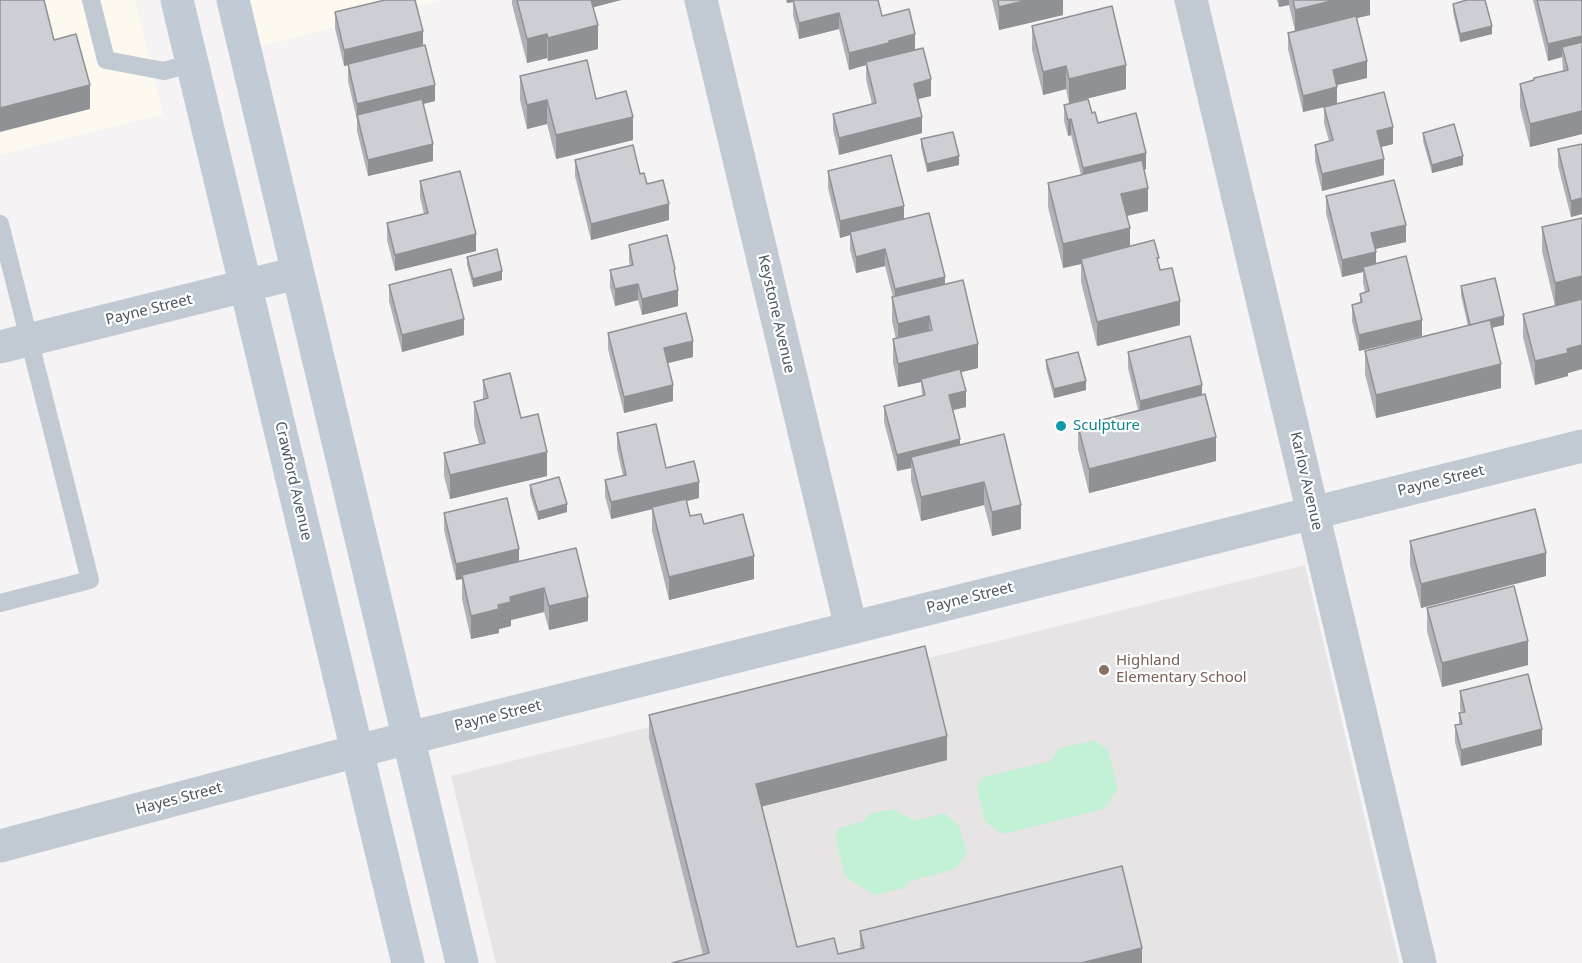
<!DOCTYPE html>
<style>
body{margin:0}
canvas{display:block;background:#f5f3f3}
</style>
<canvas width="1582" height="963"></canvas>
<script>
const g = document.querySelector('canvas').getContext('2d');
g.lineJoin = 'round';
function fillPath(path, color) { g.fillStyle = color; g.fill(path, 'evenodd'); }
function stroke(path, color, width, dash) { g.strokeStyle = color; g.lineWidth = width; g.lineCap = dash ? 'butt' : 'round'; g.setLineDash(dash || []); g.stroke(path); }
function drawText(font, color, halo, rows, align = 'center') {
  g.font = font + ' "Noto Sans",sans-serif'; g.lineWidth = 4.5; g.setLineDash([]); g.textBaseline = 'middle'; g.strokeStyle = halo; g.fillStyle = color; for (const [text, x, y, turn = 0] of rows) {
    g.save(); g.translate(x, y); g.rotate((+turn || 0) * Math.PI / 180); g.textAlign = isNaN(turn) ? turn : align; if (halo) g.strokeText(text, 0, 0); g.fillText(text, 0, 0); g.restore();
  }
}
fillPath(new Path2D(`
 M0,0h135l28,114 -163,41z
 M250,0h192l-181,46z`), '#fdf9ef');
fillPath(new Path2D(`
 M1305,565l94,398h-903l-45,-187z`), '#e6e4e5');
fillPath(new Path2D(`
 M1094,740l14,10 10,39 -15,20 -100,25 -18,-12 -8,-34 6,-11 68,-16 7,-12z
 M892,809l24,12 28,-8 15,13 8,28 -12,15 -45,12 -6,7 -29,7 -30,-18 -10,-41 4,-8 23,-6 8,-8z`), '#c3f1d5');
stroke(new Path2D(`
 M91,0l15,60 58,11 28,-8
 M0,224l90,356 -90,23`), '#c1cad2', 18);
stroke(new Path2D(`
 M701,0l150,628
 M1191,0l229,963
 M0,347l297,-74
 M0,846l357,-95 1225,-305`), '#c1cad2', 33);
stroke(new Path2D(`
 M177,0l231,963
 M233,0l229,963`), '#c1cbd6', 33);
fillPath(new Path2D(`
 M512,0h109l-28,7 5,42 -50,12 -1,-3 -20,5 -15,-59z
 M786,0h92l4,16 33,34 16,46 -13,3 4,34 -83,22 -6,-25v-16l39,-10 -6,-25v-14l-17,5 -10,-41 -40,10 -6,-24v-13l-6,1z
 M992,0h71v15l-64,15z
 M1277,0h93v15l-13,3 10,60 -30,7v19l-34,8 -15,-63v-16l7,-2 -6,-26 -10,2z
 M1533,0h49v134l-52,13 -10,-40v-23l43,-13 -1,-14 -14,4z
 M1453,4l39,30 -32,8 -7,-30z
 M335,12l88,34 12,55 -12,3 10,57 -65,15 -11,-45v-11l-9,-39v-16l-4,1 -9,-38z
 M1032,26l94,63 -57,14 -3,-14 -23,6 -11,-45z
 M520,76l76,23 37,41 -77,19 -9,-35 -20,5 -7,-29z
 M1064,105l28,8 6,10 48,46 -2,1 4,41 -21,5 3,30 29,18 21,61 -83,21 -16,-64v-18l-18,4 -15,-61v-24l33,-8 -10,-40 -3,1 -4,-15z
 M1324,107l69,37 -12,3 3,28 -62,16 -7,-30v-16l14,-4 -5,-18z
 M1423,133l40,32 -31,8 -9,-32z
 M921,139l38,26 -32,7 -6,-25z
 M1582,144v70l-11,3 -13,-51v-17z
 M575,160l65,14 29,46 -78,20 -16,-64z
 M828,171l76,48 41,66 33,83 -17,4 5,35 -13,3 7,35 61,84 -29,7 -8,-31 -63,16 -10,-41v-12l-14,3 -13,-49v-16l38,-10 -1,-14 -23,5 -5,-24v-24h3l-4,-18v-24h1l-8,-31 -29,7 -6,-24v-14l-10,3 -12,-50z
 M420,181l56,70 -81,20 -8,-31v-17l37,-9 -4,-17z
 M1326,196l80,46 -31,7 1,15 46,72 -63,15 -7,-30v-16l8,-2v-9l5,-2 -2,-9v-11l-21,5 -16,-64z
 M1582,218v151l-14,4v3l-33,9 -12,-48v-23l32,-8 -13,-55v-24z
 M629,245l46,33 3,28 -36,9 -4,-15 -23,6 -5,-19v-17l20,-4 -1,-5z
 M467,257l35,23 -29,7 -6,-22z
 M389,285l75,50 -62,17 -13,-51z
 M1461,286l43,39 -12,2 9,61 -125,30 -11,-44v-23l103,-25 -7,-31z
 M608,333l85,24 -25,6 5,38 -49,12 -16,-64z
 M1128,352l74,42 14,67 -127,32 -11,-44v-23l60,-16 -10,-42z
 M1046,360l40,30 -32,8 -8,-30z
 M483,380l38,38 26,58 -97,23 -6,-23v-23l35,-9 -5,-19v-23l9,-3z
 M617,433l49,35 33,30 -12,3 3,15 14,8 50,55 -85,21 -17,-69v-22l-41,10 -6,-23v-16l18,-4 -6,-27z
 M530,485l37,27 -29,8 -8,-26z
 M444,513l75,48 69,60 -39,9 -5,-18 -33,8v6l-12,3v4l-28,6 -9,-40v-20l-6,1 -12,-50z
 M1410,541l136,35 -125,32 -11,-43z
 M1427,608l101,57 -86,22 -15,-56z
 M1460,691l82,54 -81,21 -6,-24v-17l4,-1v-11h2l-1,-5z
 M649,715l298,45 -185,46 35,141 41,7 22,-5v-18l282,32 -439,-8 -54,-217z`), '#b0b2b7');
fillPath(new Path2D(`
 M587,0h34l-34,9z
 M787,0h6v2l-6,1z
 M1028,0h35v15l-64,15v-23z
 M1279,0h10v5l-10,2z
 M1335,0h35v15l-75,18v-23z
 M839,13v16l-40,10v-16z
 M598,25v24l-50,12v-23z
 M1492,26v8l-32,8v-8z
 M423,31v16l-79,19v-16z
 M547,34v24l-20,5v-24z
 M915,34v17l-49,11v3l-17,5v-17l40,-12z
 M1582,36v16l-20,-5v10l-14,4v-17z
 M1367,61v17l-34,8v-16z
 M1126,65v24l-57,14v-24z
 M1066,66v23l-23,6v-23z
 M931,79v17l-17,4v-16z
 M90,85v24l-90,23v-24z
 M435,85v16l-77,19 -1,-5v-11z
 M1337,87v17l-34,8v-16z
 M547,100v24l-20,5v-24z
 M1582,111v23l-52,13v-23z
 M633,117v23l-77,19v-24z
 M922,117v16l-83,22v-17z
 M1071,119v16l-3,1v-16z
 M1393,127v17l-16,4v-17z
 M433,144v17l-65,15v-16z
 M1146,153v16l-63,16v-17z
 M959,156v9l-32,7v-8z
 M1463,156v9l-31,8v-8z
 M1384,159v16l-62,16v-17z
 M1148,188v23l-27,6v-23z
 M1582,198v16l-11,3v-16z
 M669,204v16l-78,20v-16z
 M904,206v16l-54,10v3l-10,3v-17z
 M1406,225v17l-35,8v-17z
 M1130,228v24l-49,7v5l-18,4v-24z
 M476,234v17l-81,20v-16z
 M885,249v17l-29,7v-16z
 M1376,252v16l-13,-1v5l-21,5v-17z
 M502,271v9l-29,7v-8z
 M1582,276v24l-27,6v-23z
 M945,277v16l-50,12v-16z
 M638,284v16l-23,6v-17z
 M678,290v16l-36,9v-16z
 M1180,301v24l-83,21v-24z
 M929,316v24l-31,7v-23z
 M1504,316v9l-34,8v-8z
 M464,319v16l-62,17v-17z
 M1422,320v16l-63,15v-16z
 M693,341v16l-29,7v-16z
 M978,344v24l-56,14 -1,-3v3l-23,5v-23z
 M1582,345v24l-14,4v3l-33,9v-24l32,-12z
 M1501,364v24l-125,30v-23z
 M1086,381v9l-32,8v-9z
 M673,385v16l-49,12v-16z
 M1202,385v17l-62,16v-17z
 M966,391v16l-17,4v-16z
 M1216,437v24l-127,32v-24z
 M960,439v17l-49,1v11l-14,3v-16z
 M547,452v24l-97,23v-24z
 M699,482v16l-88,21v-17z
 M984,482v23l-63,16v-24z
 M567,504v8l-29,8v-8z
 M1021,505v24l-29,7v-24z
 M519,549v16l-57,10v4l-6,1v-16z
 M1546,553v23l-125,32v-24z
 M754,556v23l-85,21v-23z
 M544,588v24l-33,8v6l-12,3v4l-28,6v-23l27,-11 12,-8z
 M588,597v24l-39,9v-24z
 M1528,641v24l-86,22v-24z
 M1542,729v16l-81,21v-16z
 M947,736v24l-191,48v-24z
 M1142,948v15h-61z`), '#909195');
const building = new Path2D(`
 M0,0h44l10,40 22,-6 14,51 -90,23z
 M385,0h30l8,31 -79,19 -9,-38z
 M517,0h74l7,25 -50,13 -1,-4 -20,5z
 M793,0h85l4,16 27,-7 6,25 -26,7v2l-40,10 -10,-40 -40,10z
 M998,0h30l-29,7z
 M1293,0h42l-40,10z
 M1467,0h18l7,26 -32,8 -7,-30z
 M1537,0h45v36l-34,8z
 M1112,6l14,59 -57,14 -3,-13 -23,6 -11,-46z
 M1356,16l11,45 -34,9 4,17 -34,9 -15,-63z
 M1582,42v69l-52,13 -10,-40 14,-4v-2l34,-8 -6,-23z
 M425,45l10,40 -78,19 -9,-40z
 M923,48l8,31 -17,5 8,33 -83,21 -6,-24 43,-11 -10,-41z
 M587,60l9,39 30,-8 7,26 -77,18 -9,-35 -20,5 -7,-29z
 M1384,92l9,35 -16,4 7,28 -62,15 -7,-29 18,-5 -9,-33z
 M422,99l11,45 -65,16 -11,-45z
 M1088,99l4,14 3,-1 3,11 38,-10 10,40 -63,15 -12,-49 -3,1 -4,-15z
 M1454,124l9,32 -31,9 -9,-32z
 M953,132l6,24 -32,8 -6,-25z
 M1582,144v54l-11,3 -13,-52z
 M633,145l7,29 4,-1 3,11 16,-4 6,24 -78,20 -16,-64z
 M891,155l13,51 -64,15 -12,-50z
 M1142,160l6,28 -27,6 9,34 -67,16 -15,-61z
 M460,171l16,63 -81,21 -8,-32 41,-10 -8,-32z
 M1394,180l12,45 -35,8 5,19 -34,8 -16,-64z
 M929,213l16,64 -50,12 -10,-40 -29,8 -6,-25z
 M1582,218v58l-27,7 -13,-56z
 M667,235l8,34 -1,1 4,20 -36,9 -4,-15 -23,5 -5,-19 23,-5 -4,-20z
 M1154,240l5,18h-2l3,12 12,-2 8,33 -83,21 -16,-63z
 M497,249l5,22 -29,8 -6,-22z
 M1406,256l16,64 -63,15 -7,-30 10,-3 -2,-8 9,-3 -6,-24z
 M451,269l13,50 -62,16 -13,-50z
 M1495,278l9,38 -34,9 -9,-39z
 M963,280l15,64 -80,20 -5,-25 39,-9 -3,-14 -31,8 -6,-27z
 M1582,299v46l-15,4 1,4 -33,8 -12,-47z
 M686,313l7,28 -29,7 9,37 -49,12 -16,-64z
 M1490,320l11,44 -125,31 -11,-44z
 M1190,336l12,49 -62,16 -12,-49z
 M1078,352l8,29 -32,8 -8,-29z
 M960,369l6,22 -17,4 11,44 -63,16 -13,-49 41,-11 -4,-16z
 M510,373l11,45 17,-4 9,38 -97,23 -6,-22 41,-10 -11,-41 14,-4 -5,-18z
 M1205,394l11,43 -127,32 -11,-43z
 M656,424l10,44 28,-7 5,21 -88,20 -6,-22 21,-5 -9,-42z
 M1004,434l17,71 -29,7 -8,-30 -63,15 -10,-40z
 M559,477l8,27 -29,8 -8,-27z
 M507,498l12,51 -63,15 -12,-51z
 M686,499l4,17 11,-2 3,10 39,-10 11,42 -85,21 -17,-70z
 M1535,509l11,44 -125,31 -11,-43z
 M576,548l12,49 -39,9 -5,-18 -34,9 1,5 -13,3 1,4 -28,7 -9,-41z
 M1514,586l14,55 -86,22 -15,-55z
 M925,646l22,90 -191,48 41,163 37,-9 4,16 26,-6 -4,-17 262,-65 20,82 -61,15h-409l37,-10 -60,-238z
 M1528,674l14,55 -81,21 -6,-25 7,-1 -3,-11 6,-1 -5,-21z`);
fillPath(building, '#cdcfd5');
stroke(building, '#909195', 1.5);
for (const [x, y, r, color] of [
 [1061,426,6,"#0f9aa8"],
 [1104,670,6,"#8d6e63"]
]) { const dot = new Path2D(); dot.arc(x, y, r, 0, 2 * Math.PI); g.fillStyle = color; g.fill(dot); stroke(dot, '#fff', 2); }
drawText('15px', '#4a5661', '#fff', [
 ["Payne Street",149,310,-14],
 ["Keystone Avenue",776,314,77],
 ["Crawford Avenue",293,481,77],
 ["Karlov Avenue",1306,481,77],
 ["Payne Street",1441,481,-14],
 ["Payne Street",970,598,-14],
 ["Payne Street",498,716,-14],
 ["Hayes Street",179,799,-15]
]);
drawText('15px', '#0d838f', '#fff', [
 ["Sculpture",1073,426]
], 'left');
drawText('15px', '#785e54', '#fff', [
 ["Highland",1116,661],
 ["Elementary School",1116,678]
], 'left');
</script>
